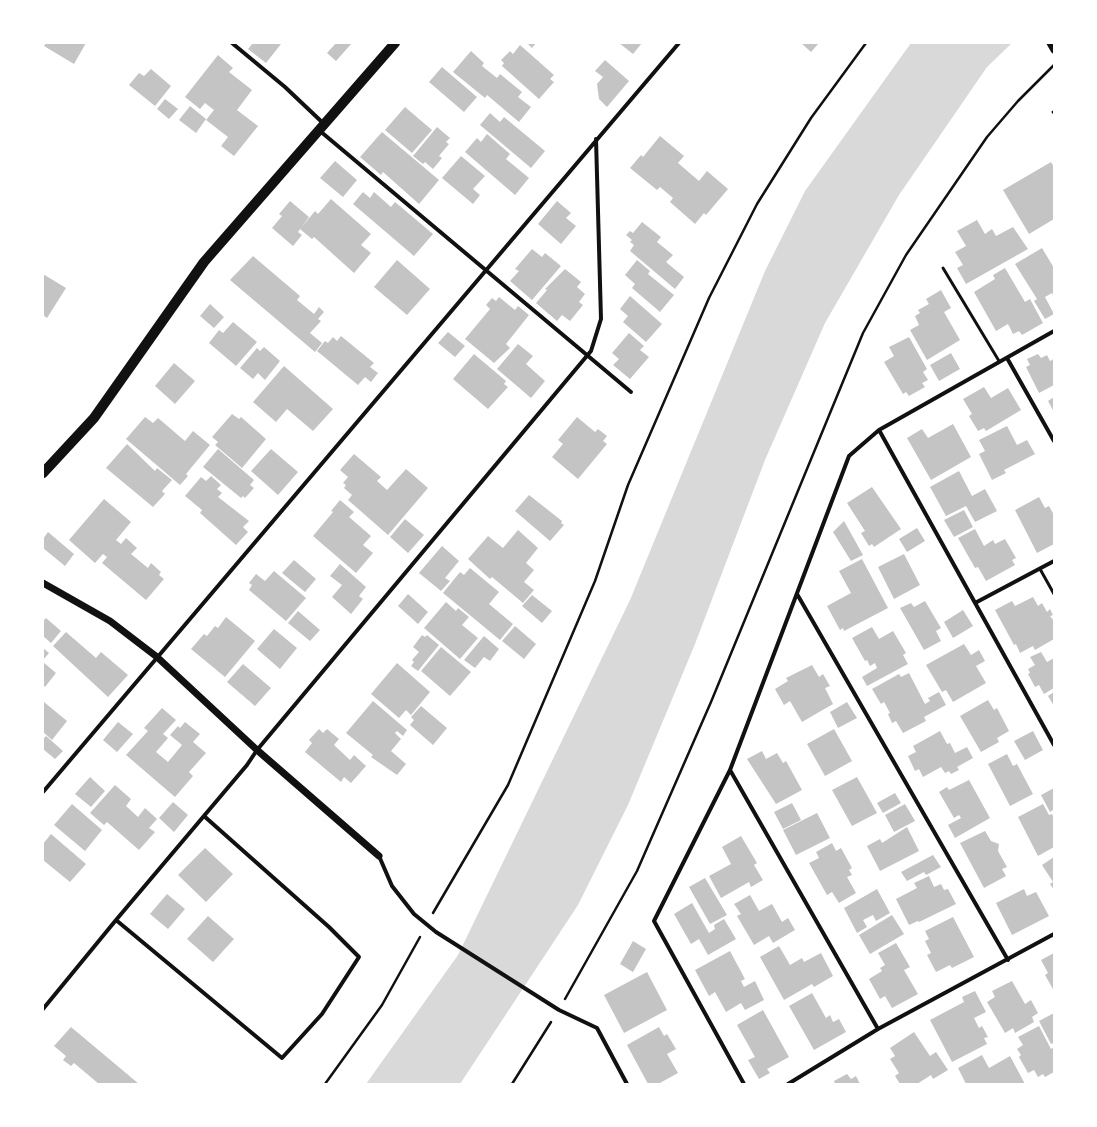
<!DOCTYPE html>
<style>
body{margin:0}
#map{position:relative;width:1097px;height:1127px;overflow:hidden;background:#fff;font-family:"Alegreya Sans",sans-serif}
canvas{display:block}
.frame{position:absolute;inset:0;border:44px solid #fff;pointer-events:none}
</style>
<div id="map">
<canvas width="1097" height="1127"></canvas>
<div class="frame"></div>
</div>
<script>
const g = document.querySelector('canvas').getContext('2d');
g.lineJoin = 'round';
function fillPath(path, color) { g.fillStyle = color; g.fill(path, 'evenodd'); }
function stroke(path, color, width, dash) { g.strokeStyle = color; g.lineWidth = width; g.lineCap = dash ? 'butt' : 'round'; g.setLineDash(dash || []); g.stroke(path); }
fillPath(new Path2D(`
 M911,43h101l-25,24 -88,128 -74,128 -60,137 -70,184 -67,161 -50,100 -118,179h-94l92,-129 172,-355 135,-329 40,-80z`), '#d9d9d9');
fillPath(new Path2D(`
 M46,43h40l-12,21 -30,-18z
 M253,43h27l1,1 -15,19 -18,-14z
 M336,43h16l-16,18 -9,-8z
 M527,43h9l-4,5z
 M619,43h23l-9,11z
 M801,43h18l-8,9z
 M520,45l34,30 -4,4 4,3 -15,17 -37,-33 2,-3 -3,-3 9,-9 3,3z
 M471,51l13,12 -2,3 15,12 3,-4 22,18 -4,5 13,10 -12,15 -32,-27 -2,3 -32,-26z
 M218,55l15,13 -4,4 23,18 -15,20 21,16 -24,30 -13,-10 7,-9 -22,-17 8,-10 -9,-7 -5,6 -15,-12z
 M605,60l24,21 -22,26 -8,-8 -2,-15 6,-7 -8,-6z
 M442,67l35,30 -13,15 -35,-30z
 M151,69l20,17 -16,20 -26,-21 10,-12 5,3z
 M165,99l13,10 -9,10 -12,-10z
 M190,106l16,13 -10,14 -17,-13z
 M405,107l27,23 -20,23 -27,-23z
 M490,113l10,9 4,-5 41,34 -14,17 -51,-43z
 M437,127l13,11 -4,4 3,2 -10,12 3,2 -9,11 -8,-7 -2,2 -10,-8z
 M382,132l57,48 -20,24 -36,-32 -2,3 -21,-18z
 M487,134l23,20 -4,5 23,19 -14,17 -50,-43 12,-14 4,4z
 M660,136l24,20 -6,7 21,18 8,-10 21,18 -22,26 -2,-2 -9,11 -25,-22 3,-4 -13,-11 -3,3 -27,-22 11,-13 2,2z
 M461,156l24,20 -12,13 7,6 -7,9 -31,-26z
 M335,161l22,19 -14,17 -23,-19z
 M1051,162l3,5v52l-25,15 -26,-44z
 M363,192l7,6 4,-6 17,15 4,-5 38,32 -19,22 -61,-52z
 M331,199l40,35 -10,11 10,8 -17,20 -40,-36 -2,2 -12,-10 15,-18 3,3z
 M290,201l19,16 -11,15 4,3 -9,11 -21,-18 10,-12 -3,-2z
 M557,201l14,12 -5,5 10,8 -15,18 -23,-20z
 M977,220l8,14 7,-5 4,7 17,-9 15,22 -62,35 -9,-16 6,-3 -8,-13 11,-6 -9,-15z
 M642,222l19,15 -4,5 16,13 -7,7 18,15 -9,12 -45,-38 4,-6 -4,-3 2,-2 -6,-5 4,-4 3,2z
 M1042,248l12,20v29l-2,-4 -7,4 9,17 -9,5 -11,-18 3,-2 -22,-35z
 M532,249l10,8 3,-4 16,13 -29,34 -22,-19 9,-10 -4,-2z
 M253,256l47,40 -3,4 17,14 5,-7 5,5 -6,7 3,2 -11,12 12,10 -7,9 -85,-72z
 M397,260l33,29 -23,26 -33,-28z
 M637,260l13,11 -2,3 26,21 -14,17 -28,-24 3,-4 -10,-9z
 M1005,268l20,34 5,-3 13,24 -21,12 -3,-4 -6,3 -5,-10 -12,7 -22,-39 21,-13 -2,-4z
 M565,269l16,13 -4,5 8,7 -6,8 4,3 -13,16 -8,-6 -5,6 -21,-18 11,-13 -2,-1z
 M43,274l23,14 -19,30 -4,-3z
 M941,290l10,18 -7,4 16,28 -33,20 -17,-30 9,-5 -4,-9 5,-3 -2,-3 11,-6 -3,-5z
 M630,296l32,28 -16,18 -23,-20 5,-6 -8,-7z
 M499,297l16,13 3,-4 11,9 -23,29 4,4 -16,15 -29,-24 25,-30 -4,-4 6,-7 4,3z
 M210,304l14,13 -10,11 -14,-12z
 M233,322l24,20 -21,24 -27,-23 10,-13 4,3z
 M448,332l17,14 -10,11 -17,-14z
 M629,333l15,13 -4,4 9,7 -19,22 -17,-14 6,-6 -7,-6z
 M341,336l33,27 -4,4 8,6 -7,9 -6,-5 -7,8 -41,-34 8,-10 3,2 5,-6 4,4z
 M909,337l18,32 -4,3 5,8 -6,3 3,4 -16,9 -3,-4 -3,2 -19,-32 10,-6 -5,-9z
 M518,344l15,12 -7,8 19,17 -14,17 -34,-29z
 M264,347l16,14 -15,19 -7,-7 -5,6 -13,-11 17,-20 3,3z
 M951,353l9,16 -21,12 -9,-16z
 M474,354l32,27 -2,3 4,3 -20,22 -35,-30z
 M1038,354l3,4 6,-3 3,6 4,-2v26l-15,8 -13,-26 4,-2 -3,-6z
 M174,363l21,18 -20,23 -20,-18z
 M284,366l49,43 -20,22 -26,-22 -11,13 -23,-20z
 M984,387l7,11 17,-10 13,22 -35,21 -2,-3 -6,3 -9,-15 3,-2 -9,-15z
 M1054,397v15l-6,-11z
 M232,414l7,5 2,-2 25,22 -24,29 -27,-23 3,-3 -6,-5z
 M145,417l8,6 5,-5 27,23 8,-10 17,14 -24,29 2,2 -8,9 -54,-46z
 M577,417l18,15 3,-3 9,7 -4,5 4,3 -29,35 -26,-22 11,-13 -5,-4z
 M953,424l18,33 -40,23 -24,-42 15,-9 6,9z
 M1007,426l10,19 10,-5 8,14 -31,16 2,3 -14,7 -13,-26 6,-3 -6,-11z
 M127,444l28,27 2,-3 15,12 -10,11 3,3 -12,13 -47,-39z
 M218,449l36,31 -4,5 4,3 -9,10 -2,-2 -2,2 -38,-31z
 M271,449l27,23 -20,23 -27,-24z
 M354,454l27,23 -4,4 10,9 19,-21 22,19 -40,47 -40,-35 4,-5 -8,-7 2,-3 -3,-2 5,-6 -8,-7z
 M959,471l13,25 13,-7 12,22 -22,11 -9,-16 -20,10 -16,-29z
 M211,476l10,9 -4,4 5,4 -4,4 31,24 -6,6 5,5 -12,13 -36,-32 2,-3 -17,-14 16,-19 5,4z
 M872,487l29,42 -27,18 -2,-3 -3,2 -8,-13 4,-2 -18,-28z
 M529,495l33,26 -1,2 3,2 -14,16 -35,-30z
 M1039,497l6,11 4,-2 5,9v29l-17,9 -22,-43z
 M104,499l27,23 -15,18 5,4 5,-6 11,10 -6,6 17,14 3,-5 10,9 -2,3 5,4 -18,21 -44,-37 5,-6 -4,-3 -8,9 -26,-23z
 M340,500l14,12 -5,5 22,19 -8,9 10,8 -17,20 -43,-37 20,-24 -2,-1z
 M964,510l9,17 -19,10 -10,-17z
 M405,519l19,16 -16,18 -18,-16z
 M844,521l19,34 -12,6 -18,-29z
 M917,528l8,13 -18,11 -8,-13z
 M975,529l9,17 9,-6 2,4 10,-5 11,19 -4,2 3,5 -29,16 -8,-14 -3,1 -17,-30z
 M518,530l20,18 -12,15 8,7 -10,12 10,8 -11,13 -31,-26 -2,2 -22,-20 20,-23 15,12z
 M48,532l26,22 -9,12 -22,-18v-9z
 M442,546l17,15 -14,17 5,3 -9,10 -22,-18z
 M904,554l16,31 -26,14 -16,-32z
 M862,559l26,49 -44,23 -1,-3 -3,2 -13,-24 24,-13 -12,-22z
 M294,560l22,19 -11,13 -23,-19z
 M340,564l26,23 -7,9 4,3 -12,15 -19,-17 10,-12 -12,-9z
 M470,568l29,24 -10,12 24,20 -13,16 -57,-47 17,-21 4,3z
 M274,571l32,27 -20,23 -37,-31 3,-5 -3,-2 7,-9 9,7z
 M408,594l20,18 -10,12 -20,-18z
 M532,595l20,16 -10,12 -20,-17z
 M1033,597l5,9 4,-3 5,9 3,-3 3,6 -3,1 4,5v18l-19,11 -2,-4 -13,7 -4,-9 -2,1 -19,-35 17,-9 3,5z
 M925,601l16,27 -5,3 5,10 -17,9 -24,-42 11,-5 3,4z
 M446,602l10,9 2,-3 11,9 -7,8 16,13 -18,21 -36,-31z
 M963,610l10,16 -20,12 -9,-16z
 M298,611l22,19 -10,11 -22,-18z
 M226,617l29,24 -30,36 -34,-28 13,-15 3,2 8,-10 3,2z
 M46,618l15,13 -10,12 -8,-7v-15z
 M515,626l21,18 -12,15 -22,-18z
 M872,627l7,12 14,-8 13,22 -3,2 5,9 -41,22 -5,-9 15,-9 -2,-5 -5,3 -3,-6 -2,1 -13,-23z
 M274,629l23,19 -17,21 -23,-20z
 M66,632l30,26 5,-6 27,23 -20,22 -55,-51z
 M422,635l3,2 2,-2 12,10 -21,26 -7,-5 3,-4 -2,-2 7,-8 -6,-5z
 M484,636l15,13 -9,12 -6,-4 -9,11 -11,-8z
 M964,644l7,11 8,-5 6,11 -9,5 10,17 -33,19 -7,-12 -4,2 -16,-27z
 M441,647l30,25 -21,24 -29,-25z
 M43,648l6,5 -6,7z
 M1041,652l6,10 7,-4v30l-10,6 -5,-9 -4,2 -7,-13 2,-1 -2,-4 7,-4 -5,-8z
 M43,662l13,11 -11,14 -2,-2z
 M397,663l33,29 -19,23 -5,-5 -7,8 -28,-24z
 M243,664l28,24 -16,18 -28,-24z
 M812,665l7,12 4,-3 7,12 -5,2 8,16 -31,18 -12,-21 -6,4 -9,-16 13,-8 -2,-3z
 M909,673l16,31 5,-3 -2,-3 11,-6 7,13 -22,12 2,4 -23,12 -7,-12 -4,2 -4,-9 2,-1 -6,-11 -3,2 -9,-15 27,-15 2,3z
 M1054,692v14l-6,-10z
 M988,700l6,10 3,-2 12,23 -12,7 2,4 -18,10 -21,-36z
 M373,701l34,29 -4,6 -6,-5 -2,2 6,6 -10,12 15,13 -9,11 -26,-18 2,-2 -27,-22z
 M44,702l23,19 -15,19 -9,-8z
 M847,702l10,16 -19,10 -8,-16z
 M421,706l26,22 -14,17 -23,-20 4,-5 -3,-3z
 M162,708l14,12 -13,14 5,4 -12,14 12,10 14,-17 -12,-10 8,-9 2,2 5,-6 15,12 -7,8 13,11 -17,19 4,4 -18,21 -49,-42 22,-24 -4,-3z
 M118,722l15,12 -16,18 -14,-12z
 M319,729l4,4 4,-4 12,10 -5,6 16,15 4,-5 12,11 -15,17 -7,-6 -3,5 -36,-30 7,-9 -3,-3z
 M834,729l18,32 -27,15 -18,-32z
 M940,731l7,13 3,-1 5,10 12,-6 6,11 -16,9 2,3 -8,4 -2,-3 -4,2 -4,-6 -18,10 -4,-8 -4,2 -7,-15 8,-4 -3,-6z
 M1033,731l10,19 -18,10 -11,-19z
 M46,736l17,15 -8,8 -12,-10v-10z
 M762,751l4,8 11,-6 6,10 3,-2 16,29 -26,14 -29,-45z
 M1007,754l6,12 4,-2 16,30 -23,12 -22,-42z
 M90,777l15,14 -14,16 -16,-13z
 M857,777l20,36 -25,13 -20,-36z
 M969,780l21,38 -35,20 -7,-13 13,-7 -2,-3 -5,3 -15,-26 8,-5 2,3z
 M115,785l16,14 -5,7 12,11 7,-9 12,11 -8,9 6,4 -16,18 -32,-28 -3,3 -14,-12z
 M1054,788v21l-4,3 -9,-17z
 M895,793l6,10 -18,10 -6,-10z
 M173,802l15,13 -14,17 -15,-14z
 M792,803l9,17 -18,9 -9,-17z
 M72,804l30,26 -17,21 -31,-26z
 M905,804l10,17 -21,11 -9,-17z
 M1043,804l6,11 3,-1 2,4v29l-16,9 -20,-39z
 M817,813l13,25 -34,17 -13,-25z
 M907,827l12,24 -39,20 -13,-25 13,-7 2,4z
 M985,831l6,10 8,3 -1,7 9,16 -5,2 4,7 -22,12 -24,-45z
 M51,834l35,30 -16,18 -27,-22v-16z
 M741,836l16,27 -3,2 9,15 -12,7 -2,-5 -28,16 -12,-22 22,-12 -9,-17z
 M832,843l4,8 5,-3 11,20 -3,2 3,5 -5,2 9,16 -17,10 -7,-11 -5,3 -18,-32 10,-5 -3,-6z
 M205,848l28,26 -27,28 -28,-27z
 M933,855l8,12 -15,8 -2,-3 -17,9 -6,-9z
 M1054,857v33l-4,-6 3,-2 -11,-17z
 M929,876l5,11 7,-3 3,6 4,-1 8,15 -37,18 -1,-1 -9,4 -13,-26 21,-11 -3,-5z
 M705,878l22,37 -17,9 -21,-37z
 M877,889l13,24 -14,8 -3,-6 -10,5 4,7 -10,6 -13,-25z
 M1024,889l3,7 9,-4 13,24 -37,19 -16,-32z
 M167,894l18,15 -17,20 -18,-15z
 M750,895l9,16 13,-7 10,18 6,-4 7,12 -22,13 -4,-7 -15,9 -17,-29 4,-2 -7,-10z
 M692,903l17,30 6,-4 -1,-4 10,-6 12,20 -28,16 -9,-16 -8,5 -17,-30z
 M892,915l12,19 -34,20 -11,-19z
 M208,916l26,23 -21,23 -26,-23z
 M953,917l21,40 -22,11 -2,-3 -14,7 -9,-17 4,-2 -6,-12 4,-2 -4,-8z
 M633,941l13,8 -13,23 -13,-8z
 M896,943l14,24 -6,3 14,24 -26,14 -7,-12 -5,3 -11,-20 13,-8 -2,-3 5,-3 -7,-12z
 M779,946l11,19 12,-7 2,4 17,-9 12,23 -19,11 -2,-3 -28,16 -24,-43z
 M730,951l15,28 -4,2 3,6 11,-6 9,19 -19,10 -4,-7 -15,9 -11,-20 -6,4 -14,-26z
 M1054,953v38l-9,-16 3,-2 -7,-13z
 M647,972l20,38 -43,23 -20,-38z
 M1012,981l13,23 6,-4 7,13 -6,4 2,5 -19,11 -2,-5 -8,5 -18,-31 8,-5 -3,-6z
 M975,991l11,21 -12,6 5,10 3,-2 6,11 -4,1 3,6 -35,18 -22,-42 34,-18 -2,-5z
 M812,993l14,25 4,-3 3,7 6,-3 7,13 -32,18 -25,-44z
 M763,1010l26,47 -22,12 3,4 -11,6 -11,-19 7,-3 -18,-32z
 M1054,1013v30l-3,1 -12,-23z
 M1039,1026l12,23 3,-2v25l-9,5 -2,-3 -5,3 -4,-7 -6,3 -9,-16 2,-2 -4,-6 6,-4 -5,-8z
 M71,1027l68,57h-40l-25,-21 -3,3 -8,-6 3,-4 -12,-10z
 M659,1027l5,9 3,-2 9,15 -9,5 11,19 -20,11h-10l-21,-39z
 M914,1032l16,24 6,-4 12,18 -15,9 -2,-4 -14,9h-17l-5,-8 4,-3 -9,-14 5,-3 -5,-8z
 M982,1055l7,13 21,-12 15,28h-59l-8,-16z
 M847,1074l4,5 5,-3 4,8h-25l-1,-3z`), '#c4c4c4');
stroke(new Path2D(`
 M433,913l75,-128 87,-204 33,-96 81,-187 48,-94 54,-86 55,-75
 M565,999l72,-128 74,-169 152,-369 43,-78 81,-118 31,-36 36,-36
 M325,1084l57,-79 38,-68
 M512,1084l39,-62`), '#111', 2.5);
stroke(new Path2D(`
 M1053,112l1,1
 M943,268l56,93
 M1040,569l14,25`), '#111', 3);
stroke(new Path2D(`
 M232,43l53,44 38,36
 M320,131l311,261
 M1007,358l47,83
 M879,430l175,315
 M797,594l211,366
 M975,603l79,-42
 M730,770l148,259
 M43,792l636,-749
 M379,856l13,30 22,28 22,18 123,78 38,18 30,56
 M116,920l166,138 40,-44 37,-57 -30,-30 -125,-111
 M43,1009l73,-89 131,-155 10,-15 334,-399 10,-32 -5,-180
 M744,1084l-90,-163 76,-151 119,-314 30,-26 175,-99
 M788,1084l90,-55 176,-95`), '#111', 4);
stroke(new Path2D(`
 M1050,43l4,7
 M43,583l67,38 47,36 100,93 122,106`), '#111', 7);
stroke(new Path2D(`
 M43,473l51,-55 110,-156 191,-219`), '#111', 10);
</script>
